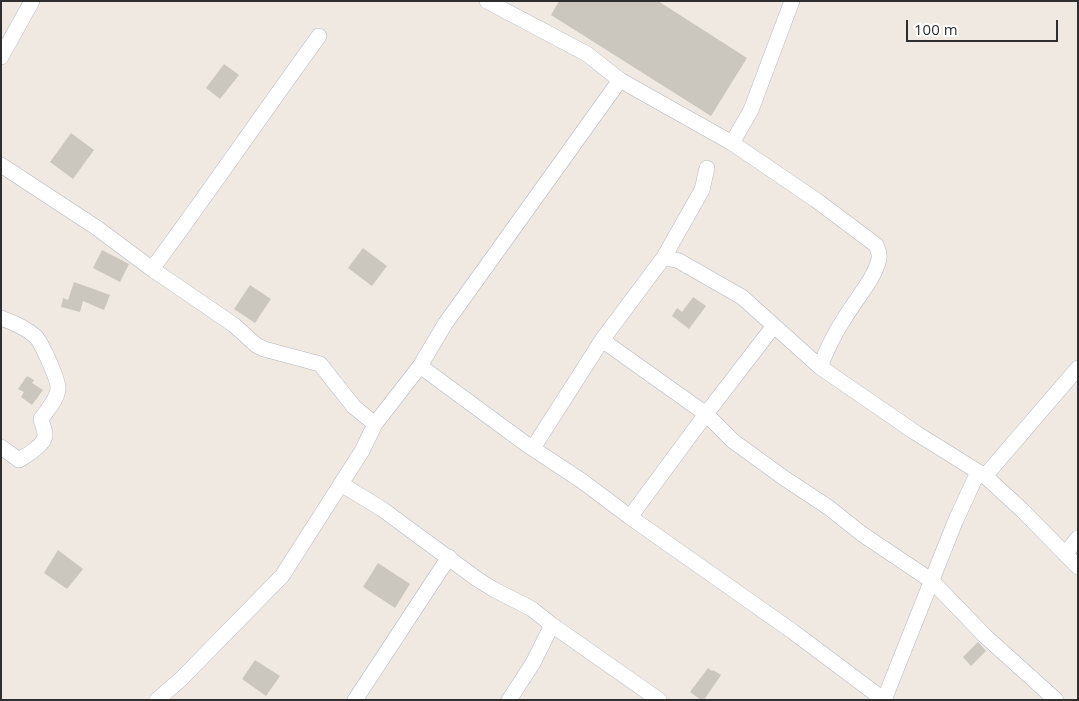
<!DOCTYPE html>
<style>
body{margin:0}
#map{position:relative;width:1079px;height:701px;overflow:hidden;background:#efe9e1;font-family:"Open Sans",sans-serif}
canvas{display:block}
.frame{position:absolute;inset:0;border:2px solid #2e2e2e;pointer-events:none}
.scale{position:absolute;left:906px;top:20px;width:152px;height:22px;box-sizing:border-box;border:2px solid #2e2e2e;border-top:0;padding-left:6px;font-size:15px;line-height:18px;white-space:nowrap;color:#2e2e2e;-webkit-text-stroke:4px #fff;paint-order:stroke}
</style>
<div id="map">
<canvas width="1079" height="701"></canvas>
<div class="frame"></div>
<div class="scale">100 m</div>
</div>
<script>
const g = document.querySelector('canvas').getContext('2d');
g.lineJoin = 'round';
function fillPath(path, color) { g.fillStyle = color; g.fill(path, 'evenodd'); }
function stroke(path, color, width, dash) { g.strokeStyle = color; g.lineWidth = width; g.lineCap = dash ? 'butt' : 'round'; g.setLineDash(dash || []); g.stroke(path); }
fillPath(new Path2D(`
 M559,1h99l89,57 -36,58 -160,-101z
 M224,64l15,11 -19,24 -14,-11z
 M71,133l23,17 -21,29 -23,-17z
 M363,248l24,18 -15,20 -24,-18z
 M102,250l27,14 -9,18 -27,-14z
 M74,282l36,13 -6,15 -21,-9 -3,11 -19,-5 2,-9 5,2z
 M250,285l21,14 -16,24 -21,-14z
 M693,297l13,9 -17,23 -17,-13 5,-8 5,4z
 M27,376l7,4 -2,3 11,7 -11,15 -11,-8 3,-5 -6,-3z
 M58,550l25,19 -16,20 -23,-16z
 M378,563l32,21 -15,24 -32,-21z
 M978,642l8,9 -15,15 -8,-9z
 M255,660l25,16 -14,20 -24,-17z
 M708,668l4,3 1,-1 8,5 -17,25h-3l-11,-8z`), '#cbc7bf');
const minor = new Path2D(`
 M487,1l100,53 33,26
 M1,57l31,-56
 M732,143l19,-33 41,-109
 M1,165l96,63 55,41 82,56 22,20 8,4 56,15 34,43 21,17
 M664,257l15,4 63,36 78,70 96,66 69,43 37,34 56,57
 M152,269c57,-77 111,-156 167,-233
 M1,318c11,4 25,10 34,18 6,5 24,45 23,53 -1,11 -11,21 -17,30 1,5 4,11 4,16 1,9 -19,21 -26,25l-18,-13
 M602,340l104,74 27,27 51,37 44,29 34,27 70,47 53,55 71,64
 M420,366l106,78 56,37 48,36 162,114 92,69
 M533,448l69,-108 62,-83 38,-67 5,-22
 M985,476l93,-108
 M341,484l41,25 95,70 16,10 39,20 20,16 107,75
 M630,517l76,-103 67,-87
 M1065,554l13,-16
 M157,700l24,-21 101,-103 80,-125 13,-27 45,-58 25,-42 175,-244 112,63 84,57 60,45c2,5 4,8 3,14 -4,19 -23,40 -33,57 -11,16 -19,33 -26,51
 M355,700l94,-143
 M509,700l24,-37 19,-38
 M884,700l71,-178 23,-50`);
stroke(minor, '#b4b7c1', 16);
stroke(minor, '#fff', 15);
</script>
